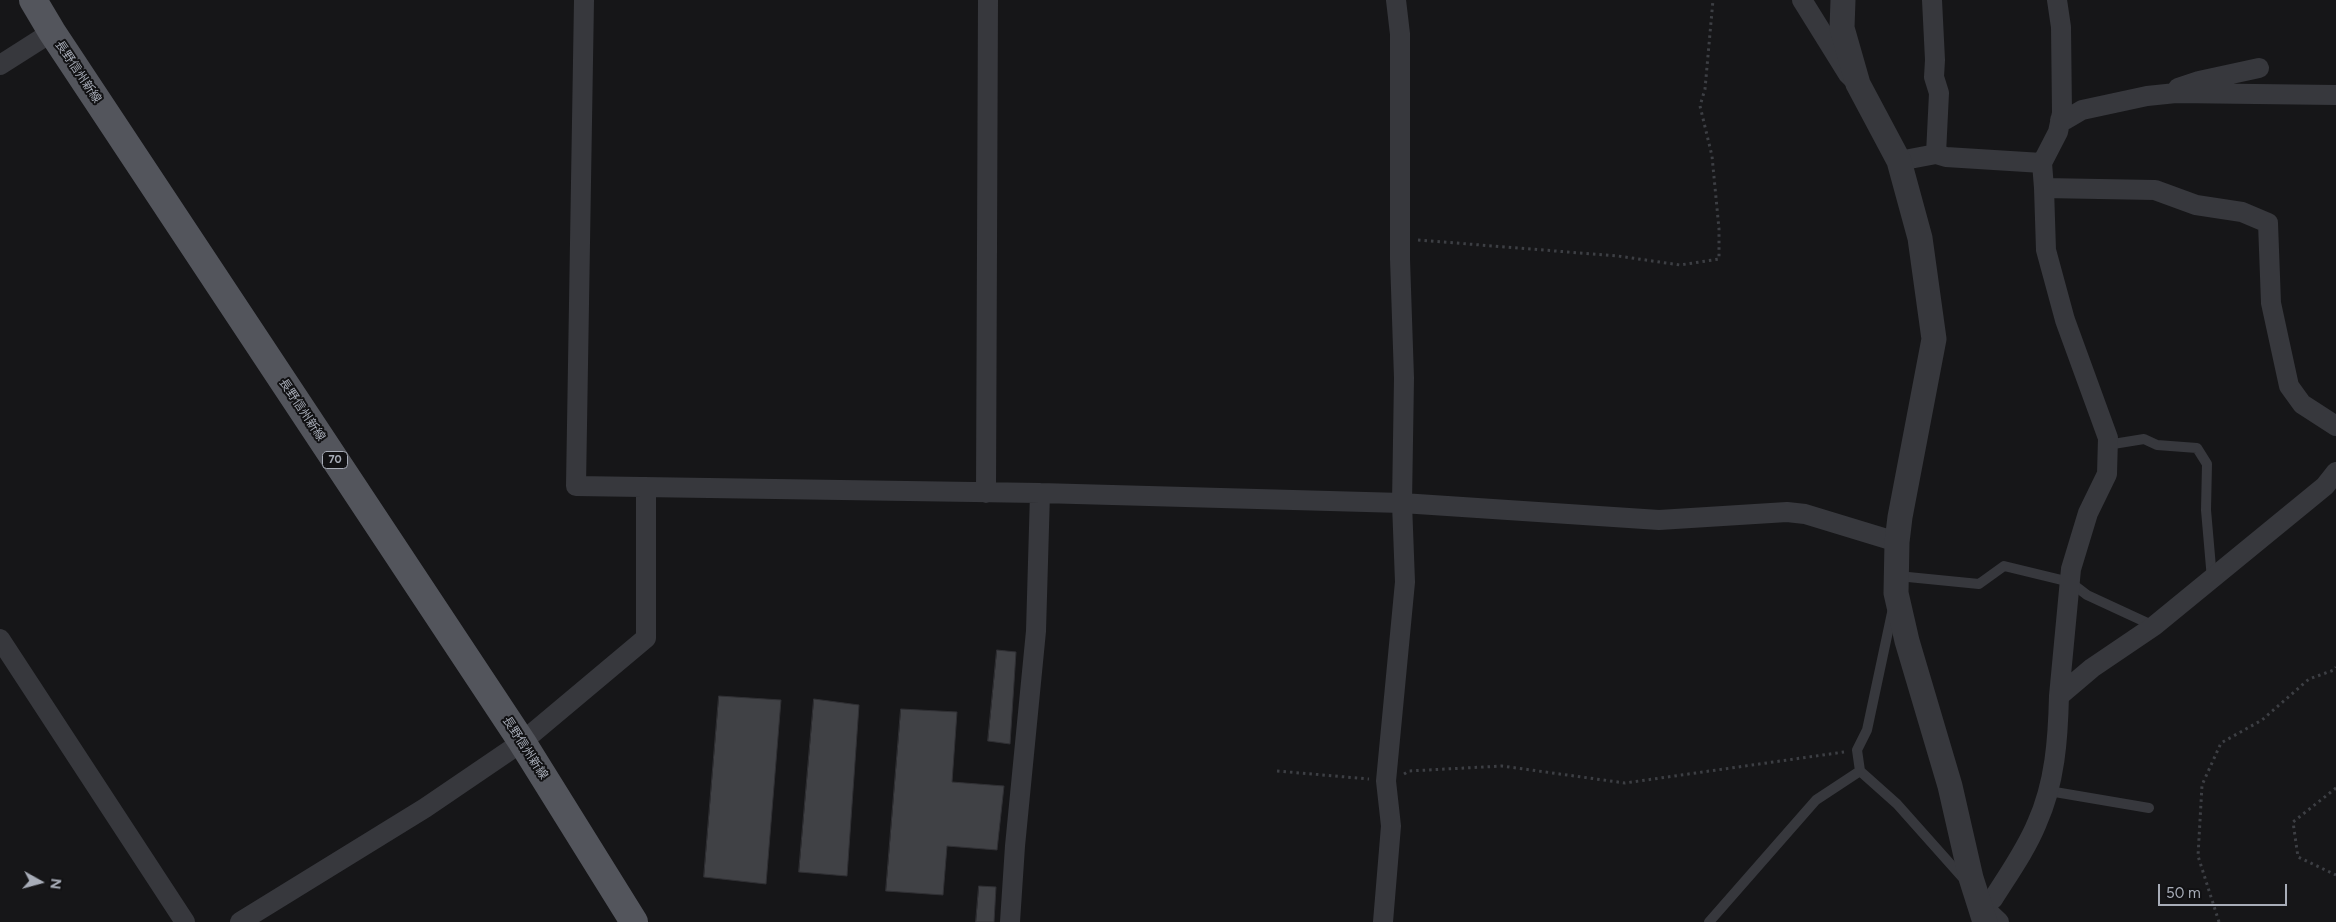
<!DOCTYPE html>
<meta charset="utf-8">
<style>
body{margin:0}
#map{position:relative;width:2336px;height:922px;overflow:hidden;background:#161618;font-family:Figtree,sans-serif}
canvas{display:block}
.north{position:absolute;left:15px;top:857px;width:50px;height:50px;-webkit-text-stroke:4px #111113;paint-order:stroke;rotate:97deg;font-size:14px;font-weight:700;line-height:20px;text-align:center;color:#a8adb8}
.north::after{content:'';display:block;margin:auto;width:18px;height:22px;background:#a8adb8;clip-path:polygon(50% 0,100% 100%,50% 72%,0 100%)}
.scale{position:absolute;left:2158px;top:884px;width:129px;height:22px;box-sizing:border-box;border:2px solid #a8adb8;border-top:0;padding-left:6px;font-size:15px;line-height:18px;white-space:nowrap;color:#a8adb8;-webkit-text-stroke:4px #111113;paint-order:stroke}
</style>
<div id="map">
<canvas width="2336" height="922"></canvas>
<div class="north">N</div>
<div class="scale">50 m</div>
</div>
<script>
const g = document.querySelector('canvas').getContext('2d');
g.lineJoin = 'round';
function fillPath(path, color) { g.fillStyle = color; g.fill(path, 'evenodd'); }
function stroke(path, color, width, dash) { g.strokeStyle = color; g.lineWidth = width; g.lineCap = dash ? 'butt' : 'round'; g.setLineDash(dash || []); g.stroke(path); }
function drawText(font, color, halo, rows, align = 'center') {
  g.font = font + ' Figtree,"Noto Sans JP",sans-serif'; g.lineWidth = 4; g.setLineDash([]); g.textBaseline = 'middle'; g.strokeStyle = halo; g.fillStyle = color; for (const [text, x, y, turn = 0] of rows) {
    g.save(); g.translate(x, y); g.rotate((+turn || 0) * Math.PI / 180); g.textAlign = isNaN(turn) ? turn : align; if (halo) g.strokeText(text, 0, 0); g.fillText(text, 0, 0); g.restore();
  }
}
const building = new Path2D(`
 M997,650l19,2 -6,92 -22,-3z
 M719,696l62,4 -15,184 -62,-7z
 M814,699l45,6 -12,171 -48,-4z
 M901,709l56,3 -5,70 52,4 -7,64 -50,-4 -4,49 -57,-4z
 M979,886l17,1 -2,35h-18z`);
fillPath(building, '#404145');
stroke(building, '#303034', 1);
stroke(new Path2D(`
 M1418,240l200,16 62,9 39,-6v-30l-7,-73 -12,-50 5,-17 8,-89
 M1277,771l92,8
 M1404,774l5,-3 93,-5 123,17 219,-31
 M2336,788l-43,34 5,35 38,18
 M2219,922l-21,-66 4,-71 19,-42 41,-23 47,-41 25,-9 2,-3`), '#3d3f44', 3, [2.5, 4]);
stroke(new Path2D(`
 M2107,445l37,-6 13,6 40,3 10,16 -1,46 6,69
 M1898,576l81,8 25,-18 66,16 17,13 67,31
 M1860,771l37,33 65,73h4
 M2049,791l100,17
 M1709,922l107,-122 44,-29 -3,-21 10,-20 26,-122`), '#37383d', 10);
stroke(new Path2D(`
 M584,0l-8,486 464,7 362,10 257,17 128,-8 18,2 92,28
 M1802,0l46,74 5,5
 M1932,0l3,60 -1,17 5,16 -3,61
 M0,65l52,-33
 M2178,88l21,-7 60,-13
 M2060,120h5l17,-10 65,-14 29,-3 160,2
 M1899,161l37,-7 10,3 96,6 2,25 111,2 41,15 46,7 26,11 3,80 18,83 13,18 34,22
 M2042,163l16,-31 4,-19 -1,-86 -4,-27
 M2044,188l2,62 19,70 43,118 -1,36 -19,39 -17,56 -12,127
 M986,493l2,-493
 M0,639l185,283
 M240,922l185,-114 97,-66 124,-104v-151
 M1010,922l5,-76 21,-215 4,-138
 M1383,922l8,-96 -5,-45 19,-199 -3,-79 2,-125 -4,-119v-225l-4,-34
 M1999,922l-18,-17 12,-6c15,-24 33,-49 44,-76 18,-40 21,-84 22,-127l33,-28 62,-42 171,-140 11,-14`), '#37383d', 20);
stroke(new Path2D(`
 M1843,0l-1,28 16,56 41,77 21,77 14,101 -34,178 -3,25 -1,51 11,48 43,145 21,92 14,44`), '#37383d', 25);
stroke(new Path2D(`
 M33,0l19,32 470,710 112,180`), '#53555c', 28);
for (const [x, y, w] of [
 [335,460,25]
]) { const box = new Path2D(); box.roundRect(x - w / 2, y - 8.5, w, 17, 4); g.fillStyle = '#111113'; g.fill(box); stroke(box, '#a8adb8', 1); }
drawText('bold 11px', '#a8adb8', null, [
 ["70",335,460]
]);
drawText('12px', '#a8adb8', '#111113', [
 ["長野信州新線",78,72,56],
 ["長野信州新線",302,410,56],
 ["長野信州新線",525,748,57]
]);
</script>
